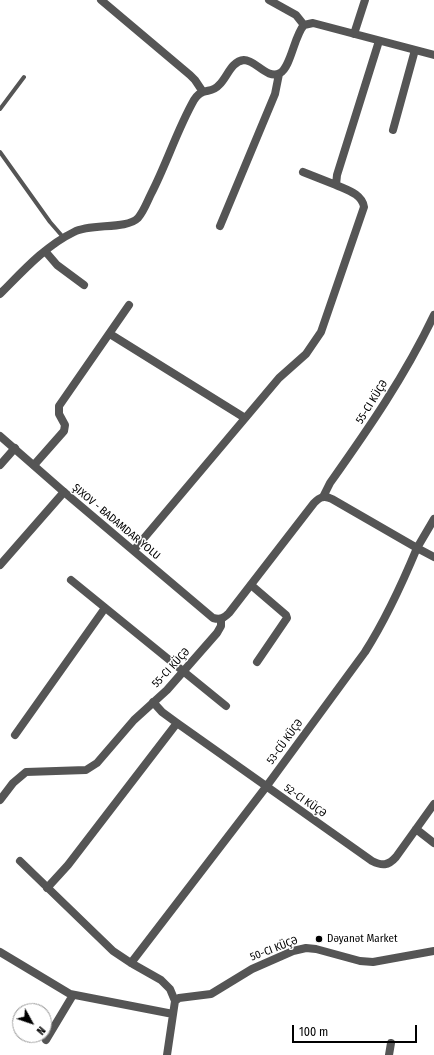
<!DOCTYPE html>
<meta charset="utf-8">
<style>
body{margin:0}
#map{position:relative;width:434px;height:1055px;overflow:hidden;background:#fff;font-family:"Fira Sans Condensed",sans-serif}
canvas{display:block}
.north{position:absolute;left:12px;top:1003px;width:40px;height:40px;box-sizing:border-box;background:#fff;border:1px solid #999;border-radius:50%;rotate:130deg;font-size:11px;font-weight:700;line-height:16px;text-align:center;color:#000}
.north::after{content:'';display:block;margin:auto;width:14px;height:18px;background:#000;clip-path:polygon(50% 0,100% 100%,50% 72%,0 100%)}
.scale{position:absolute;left:292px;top:1025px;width:125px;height:18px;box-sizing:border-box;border:2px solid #000;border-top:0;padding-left:5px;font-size:12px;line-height:14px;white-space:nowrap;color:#000;-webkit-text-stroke:3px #fff;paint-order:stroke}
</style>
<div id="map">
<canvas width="434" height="1055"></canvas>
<div class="north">N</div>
<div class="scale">100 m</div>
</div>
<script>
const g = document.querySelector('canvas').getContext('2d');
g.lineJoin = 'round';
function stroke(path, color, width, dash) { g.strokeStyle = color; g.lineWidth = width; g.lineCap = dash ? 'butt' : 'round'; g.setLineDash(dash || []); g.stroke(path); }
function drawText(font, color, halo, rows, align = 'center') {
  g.font = font + ' "Fira Sans Condensed",sans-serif'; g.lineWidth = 3; g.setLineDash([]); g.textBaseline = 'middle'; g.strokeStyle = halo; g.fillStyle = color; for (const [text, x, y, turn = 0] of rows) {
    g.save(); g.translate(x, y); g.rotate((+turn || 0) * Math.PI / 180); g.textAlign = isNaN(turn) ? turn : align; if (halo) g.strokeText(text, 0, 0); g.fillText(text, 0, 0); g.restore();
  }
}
stroke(new Path2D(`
 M0,109l24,-32
 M0,152l50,70 13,15`), '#555', 4);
stroke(new Path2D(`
 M101,0l89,75 5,5 8,12
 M269,0l27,15 8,10
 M354,34l11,-34
 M393,130l22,-80
 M303,172l33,13
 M220,226l55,-132 4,-20
 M45,251l12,14 27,20
 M0,294c22,-22 45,-48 74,-62 17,-9 52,-2 64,-14 6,-7 9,-16 13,-24 16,-31 26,-64 43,-94 2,-3 5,-7 9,-8 6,-2 11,-1 16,-7 8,-7 12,-24 25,-25 12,0 23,20 36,13 11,-6 14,-37 24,-48l9,-2 121,32
 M110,334l135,84
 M0,465l15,-17
 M34,465l30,-34 1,-6 -6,-11v-8l70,-101
 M323,497l7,-14c39,-55 75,-107 104,-168
 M134,550l145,-172 27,-24 15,-22 43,-125c-2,-13 -17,-17 -28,-22l1,-10 42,-134
 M0,565l64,-73
 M71,580l155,126
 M251,585l35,30 1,3 -30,44
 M153,702l9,10 15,11 195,138c10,5 16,5 24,-4l38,-53
 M15,735l90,-127
 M0,800l13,-17 13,-11 60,-2 11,-7 37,-43 33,-30 50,-57 4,-7v-7
 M416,829l18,14
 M20,861l93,90 18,12 30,17 9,9 5,12 -8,54
 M47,888l21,-23 109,-142
 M0,952l70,42 103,20
 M131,963l135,-176 99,-135c21,-33 37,-68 52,-104l17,9
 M175,1001l4,-3 32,-4 41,-25 41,-18 13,-3 10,1 44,12 13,1 61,-11
 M46,1040l27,-45
 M389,1055l2,-12`), '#555', 8);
stroke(new Path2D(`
 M0,436l64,56 149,126c8,2 11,0 16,-5l85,-110c6,-6 10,-8 18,-4l85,49 17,-29`), '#555', 8);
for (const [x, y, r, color] of [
 [319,939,4,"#000"]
]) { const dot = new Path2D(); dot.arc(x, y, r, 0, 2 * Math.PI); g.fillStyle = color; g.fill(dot); stroke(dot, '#fff', 1.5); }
drawText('11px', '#000', '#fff', [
 ["55-CI KÜÇƏ",372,402,-58],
 ["ŞIXOV - BADAMDAR YOLU",116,522,40],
 ["55-CI KÜÇƏ",171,668,-47],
 ["53-CÜ KÜÇƏ",285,742,-54],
 ["52-CI KÜÇƏ",305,801,35],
 ["50-CI KÜÇƏ",274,949,-21]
]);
drawText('11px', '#000', '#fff', [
 ["Dəyanət Market",327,939]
], 'left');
</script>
